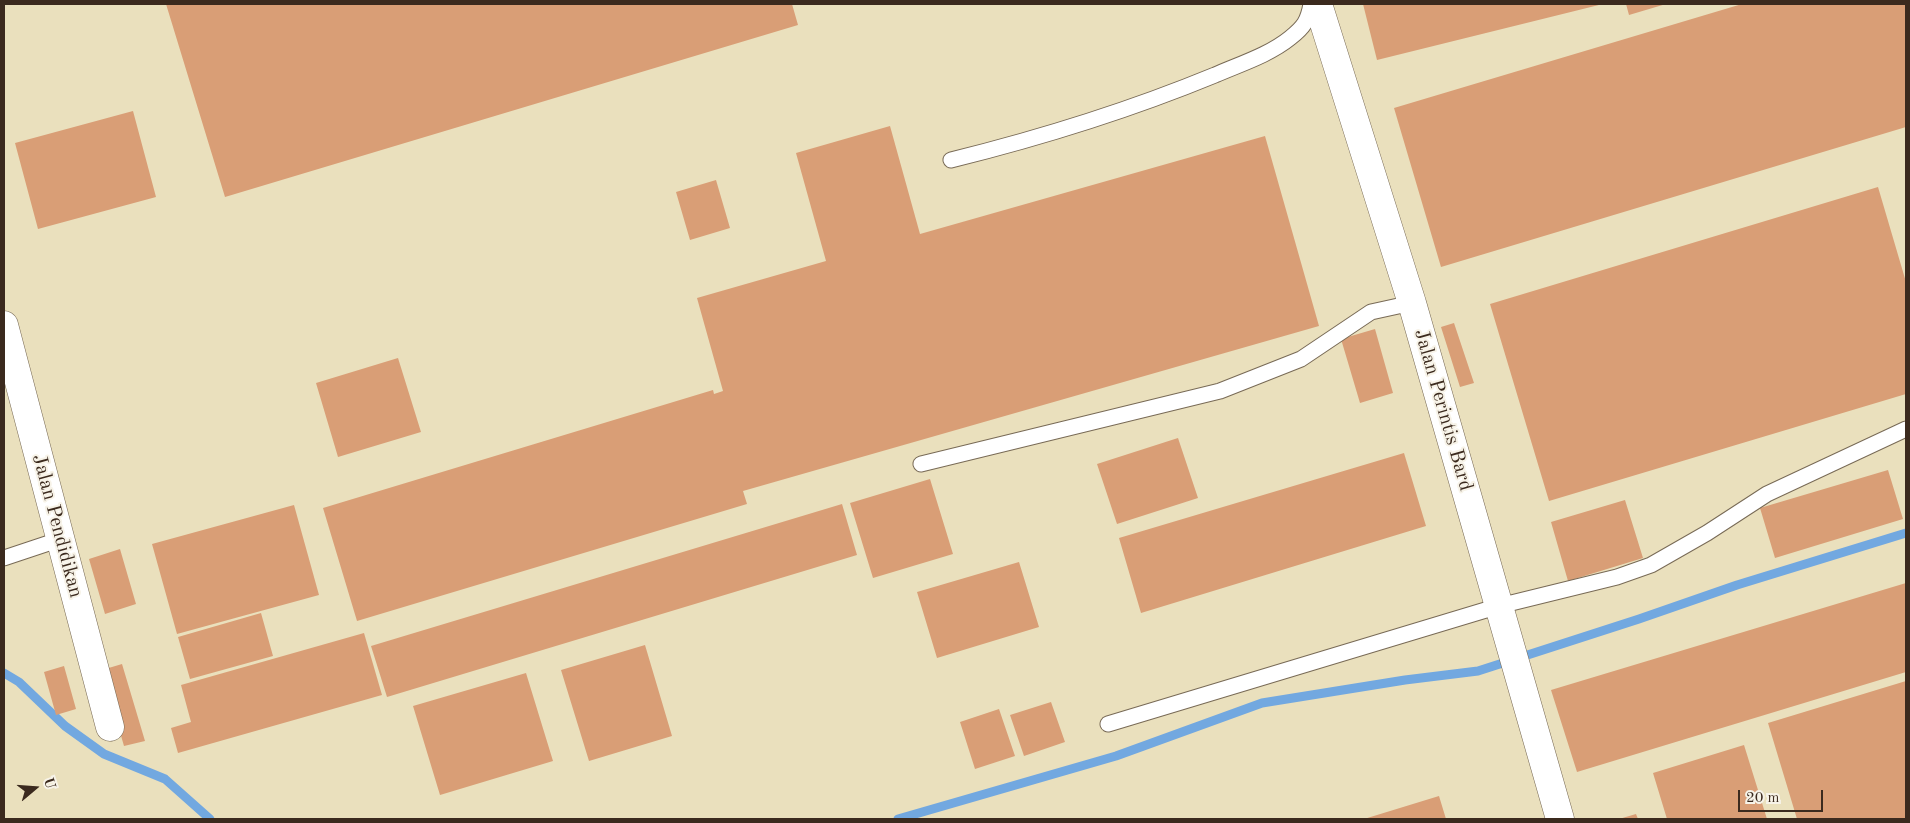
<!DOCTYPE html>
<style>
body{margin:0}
#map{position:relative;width:1910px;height:823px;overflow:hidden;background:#eae0bd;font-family:"Old Standard TT",serif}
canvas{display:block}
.frame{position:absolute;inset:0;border:5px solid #3b2a1e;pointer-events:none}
.north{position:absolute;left:10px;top:763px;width:50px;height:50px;-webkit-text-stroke:4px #f7f3e8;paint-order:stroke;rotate:72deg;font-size:14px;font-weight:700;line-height:20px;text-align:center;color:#3b2a1e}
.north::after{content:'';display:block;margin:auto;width:18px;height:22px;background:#3b2a1e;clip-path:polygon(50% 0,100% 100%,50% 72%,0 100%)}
.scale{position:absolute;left:1738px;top:790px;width:85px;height:22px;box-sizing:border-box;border:2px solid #3b2a1e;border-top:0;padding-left:6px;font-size:15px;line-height:18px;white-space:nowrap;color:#3b2a1e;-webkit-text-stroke:4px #f7f3e8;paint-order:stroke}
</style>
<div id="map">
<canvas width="1910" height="823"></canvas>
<div class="frame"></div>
<div class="north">U</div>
<div class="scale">20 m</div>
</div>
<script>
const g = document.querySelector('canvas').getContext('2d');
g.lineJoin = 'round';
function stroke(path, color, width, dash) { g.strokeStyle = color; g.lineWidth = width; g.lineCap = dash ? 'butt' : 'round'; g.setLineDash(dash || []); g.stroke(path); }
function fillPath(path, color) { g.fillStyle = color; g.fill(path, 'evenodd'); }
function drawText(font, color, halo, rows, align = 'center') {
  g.font = font + ' "Old Standard TT",serif'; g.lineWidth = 4; g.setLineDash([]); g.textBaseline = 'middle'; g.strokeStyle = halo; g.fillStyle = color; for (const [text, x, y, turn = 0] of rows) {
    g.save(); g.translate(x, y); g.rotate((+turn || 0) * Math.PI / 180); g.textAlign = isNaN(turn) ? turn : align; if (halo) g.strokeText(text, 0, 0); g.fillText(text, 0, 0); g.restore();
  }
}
stroke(new Path2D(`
 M4,673l15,9 46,44 39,28 61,25 45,40
 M898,819l218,-63 146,-53 143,-23 73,-9 161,-52 98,-34 169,-52`), '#72a8e0', 9);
fillPath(new Path2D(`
 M166,4h626l6,21 -573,172z
 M1363,4h240l-226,56z
 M1626,4h40l-37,11z
 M1742,4h164v123l-465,140 -47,-159z
 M133,111l23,86 -118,32 -23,-86z
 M890,126l30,108 345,-98 54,190 -576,165 4,13 -390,117 -34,-113 390,-118 1,4 9,-3 -26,-93 129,-37 -30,-108z
 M716,180l14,48 -40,12 -14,-48z
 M1878,187l28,95v112l-357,107 -59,-197z
 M1454,323l20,60 -14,4 -19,-60z
 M1375,329l18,64 -33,10 -19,-64z
 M398,358l23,74 -83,25 -22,-74z
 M1178,438l20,60 -81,26 -20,-60z
 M1404,453l22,73 -285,87 -22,-75z
 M1888,470l15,49 -128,39 -15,-50z
 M930,479l23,75 -80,24 -23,-75z
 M1625,500l18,58 -75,23 -17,-59z
 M842,504l15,51 -470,142 -16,-51z
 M294,505l25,90 -142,39 -25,-90z
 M120,549l16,55 -31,10 -16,-55z
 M1019,562l20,65 -102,31 -20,-66z
 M1906,583v89l-329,100 -26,-82z
 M261,613l12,43 -83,23 -12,-42z
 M364,633l18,62 -204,58 -7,-25 20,-6 -10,-37z
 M645,645l27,91 -83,25 -28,-91z
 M122,664l23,77 -21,5 -22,-76z
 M64,666l12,43 -20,6 -12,-43z
 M526,673l27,88 -113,34 -27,-89z
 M1906,681v138h-109l-29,-96z
 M1051,702l14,40 -41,14 -14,-41z
 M999,709l16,47 -40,13 -15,-47z
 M1744,745l23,74h-100l-14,-46z
 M1439,796l7,23h-82z
 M1636,814l2,5h-19z`), '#d99e76');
const lane = new Path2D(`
 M951,160c89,-22 179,-50 264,-85 25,-11 54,-20 75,-37 14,-11 18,-17 21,-34
 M921,464l299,-73 81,-32 70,-47 41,-9
 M4,558l57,-19
 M1108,724l391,-118 118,-29 34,-12 56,-32 60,-39 139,-65`);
const street = new Path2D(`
 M4,325l106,402`);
const secondary = new Path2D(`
 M1318,4l94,299 148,516`);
stroke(lane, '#786a56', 17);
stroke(street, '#786a56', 29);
stroke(secondary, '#786a56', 29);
stroke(lane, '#fff', 15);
stroke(street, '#fff', 28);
stroke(secondary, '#fff', 28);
drawText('20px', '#3b2a1e', '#f7f3e8', [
 ["Jalan Perintis Bard",1443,410,74],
 ["Jalan Pendidikan",57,526,75]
]);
</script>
